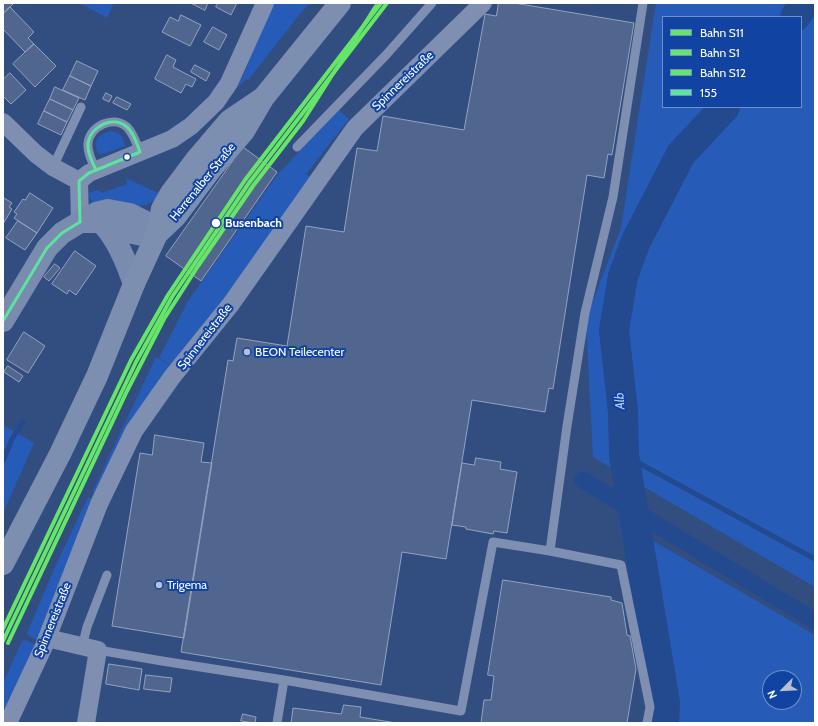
<!DOCTYPE html>
<meta charset="utf-8">
<style>
body{margin:0}
#map{position:relative;width:818px;height:726px;overflow:hidden;background:#324e81;font-family:Cabin,sans-serif}
canvas{display:block}
.frame{position:absolute;inset:0;border:4px solid #fff;pointer-events:none}
.legend{position:absolute;left:662px;top:16px;width:140px;height:92px;box-sizing:border-box;background:#1144a2;border:1px solid #708fc7;margin:0;padding:5px 7px;list-style:none;font-size:12px;color:#fff}
.legend li{display:flex;align-items:center;gap:8px;height:20px}
.legend b{width:20px;border:1px solid #708fc7}
.north{position:absolute;left:762px;top:670px;width:40px;height:40px;box-sizing:border-box;background:#1144a2;border:1px solid #708fc7;border-radius:50%;rotate:246deg;font-size:11px;font-weight:700;line-height:16px;text-align:center;color:#fff}
.north::after{content:'';display:block;margin:auto;width:14px;height:18px;background:#b7c1d3;clip-path:polygon(50% 0,100% 100%,50% 72%,0 100%)}
</style>
<div id="map">
<canvas width="818" height="726"></canvas>
<div class="frame"></div>
<ul class="legend">
<li><b style="height:5px;background:#66e666"></b>Bahn S11</li>
<li><b style="height:5px;background:#66e666"></b>Bahn S1</li>
<li><b style="height:5px;background:#66e666"></b>Bahn S12</li>
<li><b style="height:5px;background:#5ae49d"></b>155</li>
</ul>
<div class="north">N</div>
</div>
<script>
const g = document.querySelector('canvas').getContext('2d');
g.lineJoin = 'round';
function fillPath(path, color) { g.fillStyle = color; g.fill(path, 'evenodd'); }
function stroke(path, color, width, dash) { g.strokeStyle = color; g.lineWidth = width; g.lineCap = dash ? 'butt' : 'round'; g.setLineDash(dash || []); g.stroke(path); }
function drawText(font, color, halo, rows, align = 'center') {
  g.font = font + ' Cabin,sans-serif'; g.lineWidth = 4; g.setLineDash([]); g.textBaseline = 'middle'; g.strokeStyle = halo; g.fillStyle = color; for (const [text, x, y, turn = 0] of rows) {
    g.save(); g.translate(x, y); g.rotate((+turn || 0) * Math.PI / 180); g.textAlign = isNaN(turn) ? turn : align; if (halo) g.strokeText(text, 0, 0); g.fillText(text, 0, 0); g.restore();
  }
}
fillPath(new Path2D(`
 M80,3h34l-7,15z
 M272,3h38l-11,12 -51,65 -2,-1 -7,7 -1,-1 6,-11z
 M656,3h159v584l-222,-130 -7,-135 2,-8 33,-86zM663,17h138v90h-138z
 M339,110l10,9 -43,55 7,5 -85,116 -56,71 -13,-8 29,-57 90,-127z
 M111,131c9,2 12,5 14,15l-25,9c-9,-13 -3,-20 11,-24z
 M128,179l32,15c-14,20 -43,12 -64,10l-5,-4 -3,-7 10,-3 4,3 25,-9 -1,-4z
 M156,357l17,11 -79,126 -1,-3z
 M3,425l31,18 -31,70z
 M88,497l3,2 -52,142 -10,-5 -2,-3 29,-68z
 M619,521l196,114v88h-159l3,-17zM770,678h24v24h-24z
 M26,640l10,6 -33,70v-33l19,-42z`), '#265cb8');
stroke(new Path2D(`
 M624,455l191,104
 M3,461l9,-22 11,-17`), '#23498f', 5);
stroke(new Path2D(`
 M583,480l232,141`), '#23498f', 17);
stroke(new Path2D(`
 M795,17l10,-14
 M664,723l1,-20 -41,-248 -1,-43 -9,-82 9,-54 13,-35 45,-87 44,-47`), '#23498f', 30);
const building = new Path2D(`
 M3,3h11l-11,11z
 M191,3h17l-3,7z
 M218,3h19l-6,12 -15,-8z
 M499,3h15l120,20 -22,132 -4,-1 -4,24 -17,-3 -34,214 -4,-1 -4,24 -73,-12 -26,159 -44,-7 -21,133 -200,-33 47,-292 5,1 4,-23 50,8 19,-120 38,6 13,-84 20,3 6,-35 81,14 21,-116 11,2z
 M10,7l24,25 -6,6 6,6 -9,8 -22,-23v-15z
 M181,15l20,10 -11,21 -28,-14 8,-15 8,4z
 M213,27l14,8 -8,15 -15,-8z
 M34,44l22,22 -21,21 -22,-23z
 M167,55l9,5 -3,7 23,12 -4,8 -6,-3 -5,9 -26,-14z
 M77,61l21,10 -7,15 -21,-10z
 M195,65l15,8 -4,8 -15,-9z
 M10,73l16,17 -15,14 -8,-8v-16z
 M70,76l21,10 -6,14 -22,-10z
 M55,87l24,11 -6,12 -23,-11z
 M106,93l6,3 -3,6 -6,-3z
 M117,97l14,7 -4,6 -14,-7z
 M50,99l23,11 -6,12 -23,-11z
 M44,111l23,11 -6,13 -23,-11z
 M243,147l34,25 -76,109 -35,-25z
 M30,193l23,15 -16,25 -23,-15 3,-4 -3,-2 9,-13 2,1z
 M4,198l8,5 -3,4 3,2 -9,15z
 M18,221l19,12 -12,17 -19,-12z
 M75,251l21,15 -20,29 -7,-5 -2,4 -15,-10z
 M55,264l5,4 -11,13 -5,-4z
 M24,332l21,14 -17,27 -21,-13z
 M8,366l15,10 -4,6 -15,-10z
 M155,435l49,8 -3,19 11,1 -28,175 -72,-12 28,-173 12,2z
 M476,458l25,4 -1,7 17,3 -10,61 -13,-2 -1,3 -27,-5v-2l-14,-2 10,-62 12,2z
 M503,580l108,17v3l11,3 5,32 3,1 6,33 -9,54h-146l3,-23h7l3,-24 -6,-1z
 M109,664l33,5 -3,21 -33,-6z
 M146,675l26,3 -2,14 -26,-3z
 M344,705l17,2 -1,10 36,6h-105l2,-15 48,6z
 M243,714l13,3 -1,6 -14,-2z`);
fillPath(building, '#50668f');
stroke(building, '#93a2be', 1);
stroke(new Path2D(`
 M297,147l89,-92 46,-52
 M53,167l28,-60
 M96,170c-4,-8 -9,-18 -8,-27 2,-17 25,-28 39,-16 6,6 10,17 13,25
 M550,551l71,14 29,142 -3,16
 M82,647l5,-20 20,-52
 M98,650l64,11 122,19 177,31 32,-169 57,9 17,-125 18,-113 28,-116 30,-194
 M277,723l7,-43`), '#7e8fb1', 9);
stroke(new Path2D(`
 M3,122l33,32 17,13 26,14 1,41
 M79,181l10,-8 83,-34 19,-13 25,-24 13,-19 36,-80
 M47,638l51,12 -12,73
 M8,723l36,-77 55,-142 35,-73 38,-54 59,-73 124,-176 128,-125`), '#7e8fb1', 18);
stroke(new Path2D(`
 M85,222h16l22,9 19,4 15,-1
 M101,222c16,17 25,39 33,62
 M3,321l44,-73 15,-15 18,-11 16,-9 12,-3 22,4 14,7 13,13`), '#798bae', 22);
stroke(new Path2D(`
 M157,234l19,-18 36,-48 32,-37 20,-34 76,-94
 M3,564l57,-110 37,-78 37,-92 23,-50 5,-25 9,-16 24,-32 35,-41 34,-23`), '#7d8fb0', 22);
stroke(new Path2D(`
 M3,321l44,-73 15,-15 18,-11 -1,-41 10,-8 51,-21c-3,-8 -6,-19 -13,-25 -14,-12 -36,-1 -39,16 -1,9 4,19 8,27`), '#5ae49d', 3);
stroke(new Path2D(`
 M3,641l133,-279 36,-65 77,-114 138,-180`), '#66e666', 4);
stroke(new Path2D(`
 M8,643l119,-252 37,-72 34,-53 55,-80 50,-65 73,-115`), '#66e666', 4);
stroke(new Path2D(`
 M3,629l128,-269 37,-65 77,-115 136,-177`), '#66e666', 4);
for (const [x, y, r, color] of [
 [127,157,3.5,"#fff"],
 [216,223,5,"#fff"],
 [247,352,4,"#b7c1d3"],
 [159,585,4,"#b7c1d3"]
]) { const dot = new Path2D(); dot.arc(x, y, r, 0, 2 * Math.PI); g.fillStyle = color; g.fill(dot); stroke(dot, '#1144a2', 1.5); }
drawText('12px', '#fff', '#1144a2', [
 ["Spinnereistraße",403,81,-44],
 ["Herrenalber Straße",203,182,-51],
 ["Spinnereistraße",205,337,-52],
 ["Spinnereistraße",53,620,-68]
]);
drawText('bold 12px', '#fff', '#1144a2', [
 ["Busenbach",225,223]
], 'left');
drawText('12px', '#fff', '#1144a2', [
 ["BEON Teilecenter",255,352],
 ["Trigema",167,585]
], 'left');
drawText('italic 13px', '#b8d1fc', '#1144a2', [
 ["Alb",620,401,-94]
]);
</script>
